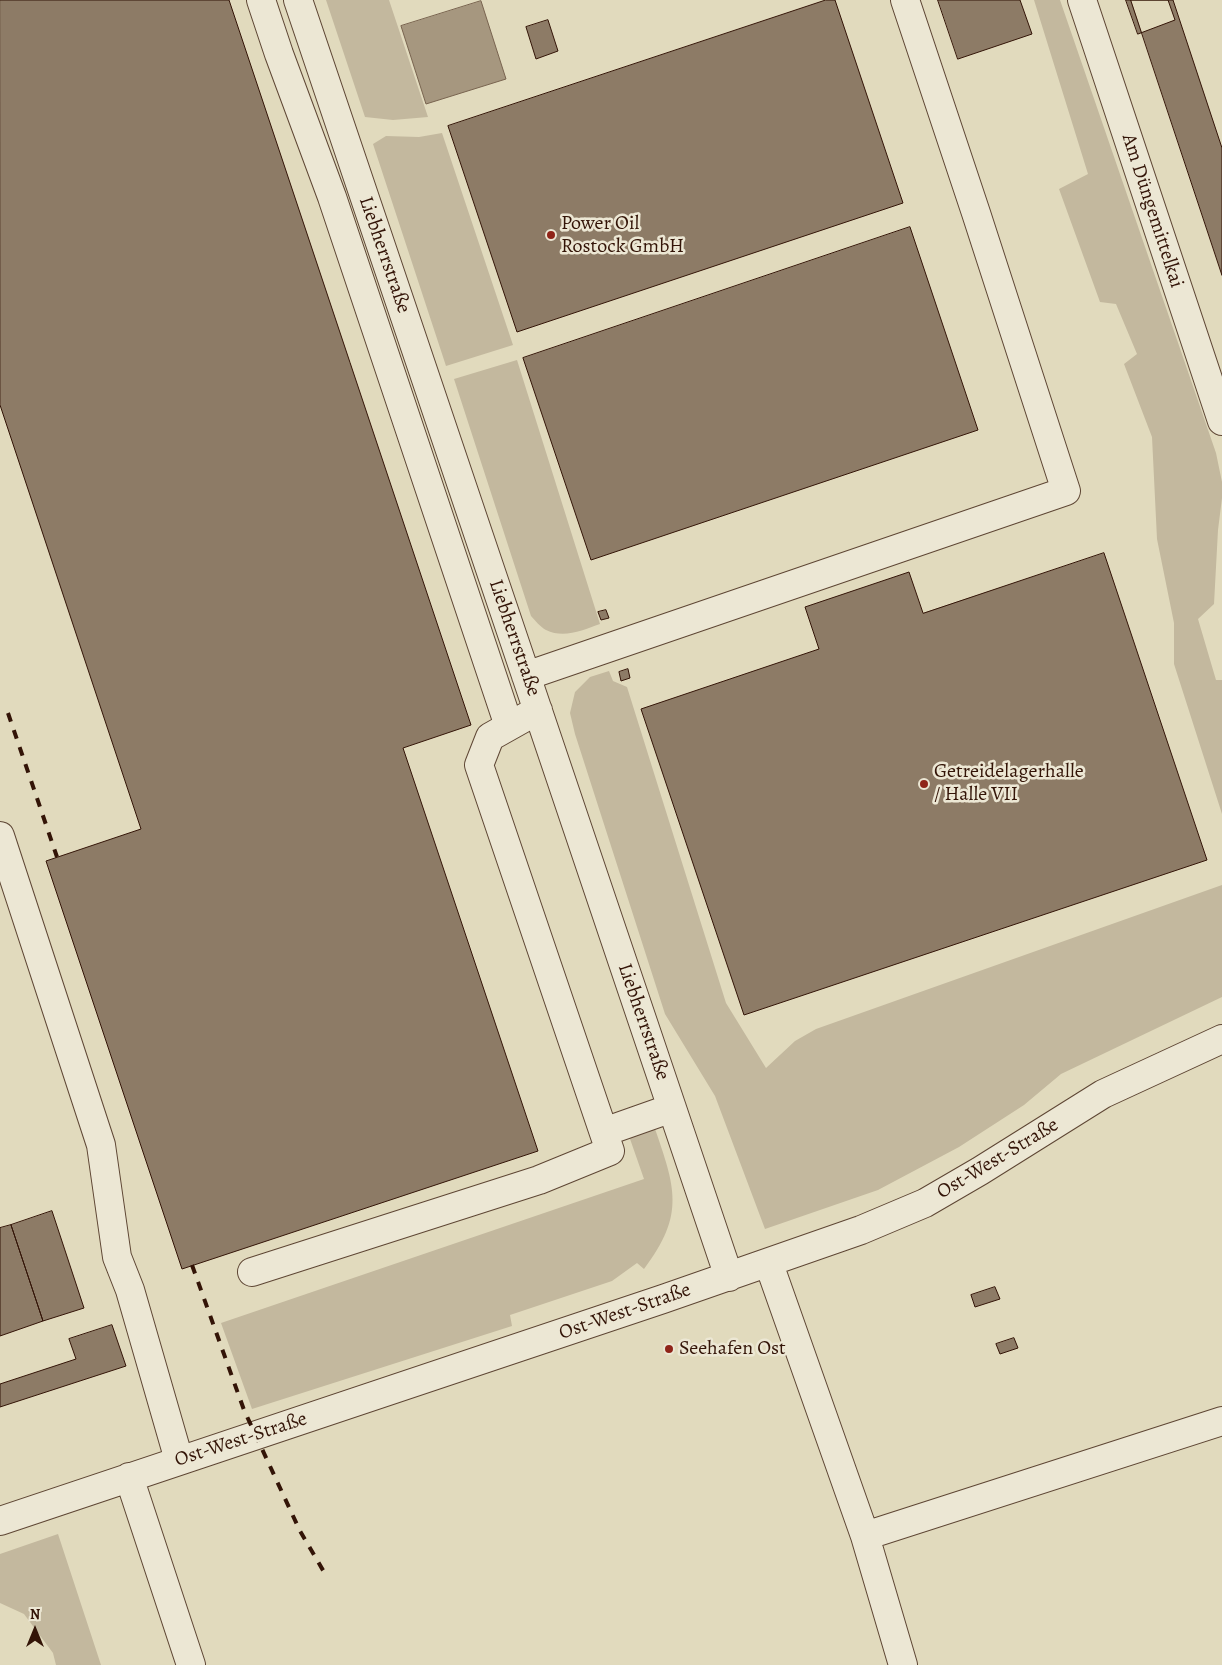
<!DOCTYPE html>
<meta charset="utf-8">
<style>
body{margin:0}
#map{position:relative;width:1222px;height:1665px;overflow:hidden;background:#e1dabd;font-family:Alegreya,serif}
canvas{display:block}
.north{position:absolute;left:10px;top:1605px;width:50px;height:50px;-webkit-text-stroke:4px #ece7d4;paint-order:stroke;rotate:0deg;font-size:14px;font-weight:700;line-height:20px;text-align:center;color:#331407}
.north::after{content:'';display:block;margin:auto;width:18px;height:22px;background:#331407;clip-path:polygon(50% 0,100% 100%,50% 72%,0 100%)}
</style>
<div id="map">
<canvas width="1222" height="1665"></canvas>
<div class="north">N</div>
</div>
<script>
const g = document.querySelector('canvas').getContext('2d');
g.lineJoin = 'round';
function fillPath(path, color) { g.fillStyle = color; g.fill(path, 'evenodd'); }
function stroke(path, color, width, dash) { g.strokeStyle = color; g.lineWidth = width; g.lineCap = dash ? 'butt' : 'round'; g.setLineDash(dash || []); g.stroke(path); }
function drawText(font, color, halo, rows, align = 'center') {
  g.font = font + ' Alegreya,serif'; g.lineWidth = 5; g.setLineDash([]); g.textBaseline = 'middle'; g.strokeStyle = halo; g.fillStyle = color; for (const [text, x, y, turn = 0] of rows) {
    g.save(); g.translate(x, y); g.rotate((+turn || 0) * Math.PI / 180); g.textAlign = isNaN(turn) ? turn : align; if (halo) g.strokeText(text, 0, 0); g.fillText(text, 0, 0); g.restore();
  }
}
fillPath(new Path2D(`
 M326,0h63l39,117 -35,3 -28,-3z
 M1034,0h26l156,453 6,29v16l-4,32 -4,74 -16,15 18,61h6v134l-48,-150v-41l-17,-84 -5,-102 -28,-73 13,-10 -21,-50 -16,-2 -41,-113 29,-15z
 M442,133l71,212 -67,21 -73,-222 13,-8 33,1z
 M517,360l83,264c-17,6 -36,15 -54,6 -6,-3 -11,-10 -15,-14l-77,-237z
 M609,671l4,10 14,6 99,316 40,65 29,-27 21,-12 406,-144v112l-161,77 -37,31 -65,42 -81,43 -113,39 -50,-133 -50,-82 -90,-280 -5,-21 5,-21 15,-15z
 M654,1126c21,61 32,88 -10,143l-7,-6 -25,18 -102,34 2,11 -260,83 -31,-86 423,-144 -15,-43z
 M58,1534l43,131h-45l-3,-12 -29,-39 -24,-11v-49z`), '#c3b89e');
const water = new Path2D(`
 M481,1l25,78 -80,25 -25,-78z`);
fillPath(water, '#a6977f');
stroke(water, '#78634f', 1);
const building = new Path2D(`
 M0,0h229l242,725 -68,23 135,403 -356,118 -136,-408 95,-32 -141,-424z
 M826,0h9l68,203 -386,129 -69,-206z
 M938,0h82l12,34 -74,25z
 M1126,0h42l7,20 -37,14z
 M1131,0h42l49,148v127z
 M548,20l10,31 -22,8 -10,-32z
 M910,227l68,203 -387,130 -68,-202z
 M1104,553l103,307 -463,155 -103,-306 178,-60 -14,-42 104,-35 14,41z
 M606,610l3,8 -8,2 -3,-8z
 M628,669l2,9 -9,3 -2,-9z
 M52,1211l32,97 -41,13 -32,-96z
 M11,1225l32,96 -43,15v-108z
 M995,1287l5,12 -25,8 -4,-12z
 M112,1325l14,41 -126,41v-23l76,-25 -7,-20z
 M1014,1338l4,10 -18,6 -4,-10z`);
fillPath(building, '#8d7b66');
stroke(building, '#331407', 1);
const minor = new Path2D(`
 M261,0l18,54 53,143 177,529
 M298,0l431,1277
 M1082,0l140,421
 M526,676l540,-185 -90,-278 -71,-213
 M0,836l101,309 16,112 13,33 49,170
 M604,1132l68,-24
 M769,1264l96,272 38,129
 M252,1272l287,-92 71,-29 -131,-386 11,-28 48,-27
 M129,1477l62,188
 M0,1521l663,-222 198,-69 64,-27 55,-32 123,-77 119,-55
 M865,1536l357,-115`);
stroke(minor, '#5e4634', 30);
stroke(minor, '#ece7d4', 28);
stroke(new Path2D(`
 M8,713l49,144
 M192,1265l52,145 56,121 24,41`), '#331407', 4, [9, 9]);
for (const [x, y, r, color] of [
 [551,235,5,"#8f2418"],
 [924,784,5,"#8f2418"],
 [669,1349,5,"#8f2418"]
]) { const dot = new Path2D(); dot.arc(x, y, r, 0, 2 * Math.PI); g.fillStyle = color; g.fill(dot); stroke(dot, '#ece7d4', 2); }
drawText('20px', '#331407', '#ece7d4', [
 ["Am Düngemittelkai",1152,211,72],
 ["Liebherrstraße",384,255,71],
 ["Liebherrstraße",514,638,71],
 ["Liebherrstraße",643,1022,71],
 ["Ost-West-Straße",998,1159,-31],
 ["Ost-West-Straße",625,1312,-19],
 ["Ost-West-Straße",241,1440,-18]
]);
drawText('20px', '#331407', '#ece7d4', [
 ["Power Oil",561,224],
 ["Rostock GmbH",561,247],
 ["Getreidelagerhalle",934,772],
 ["/ Halle VII",934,795],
 ["Seehafen Ost",679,1349]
], 'left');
</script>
